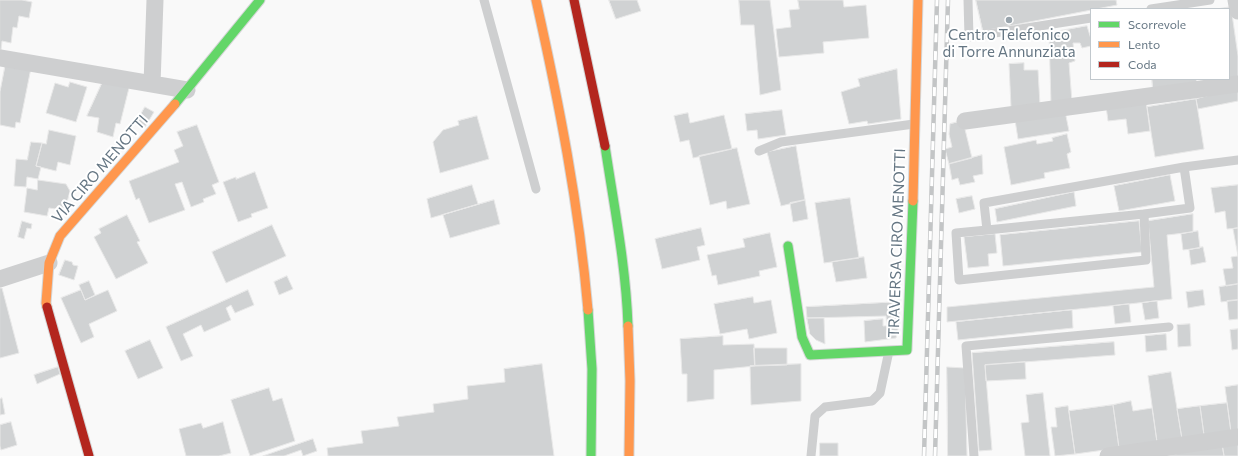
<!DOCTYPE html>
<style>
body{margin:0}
#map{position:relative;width:1238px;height:456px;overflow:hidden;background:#f9f9f9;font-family:Commissioner,sans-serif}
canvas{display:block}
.legend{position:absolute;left:1090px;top:8px;width:140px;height:72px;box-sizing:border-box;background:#fff;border:1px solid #c1c8cd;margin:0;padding:5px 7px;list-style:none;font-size:12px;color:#657683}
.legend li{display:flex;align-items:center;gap:8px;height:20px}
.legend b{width:20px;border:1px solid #c1c8cd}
</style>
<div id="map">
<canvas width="1238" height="456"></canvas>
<ul class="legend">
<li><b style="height:5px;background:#63d668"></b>Scorrevole</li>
<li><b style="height:5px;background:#ff974d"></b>Lento</li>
<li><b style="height:5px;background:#b3261e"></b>Coda</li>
</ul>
</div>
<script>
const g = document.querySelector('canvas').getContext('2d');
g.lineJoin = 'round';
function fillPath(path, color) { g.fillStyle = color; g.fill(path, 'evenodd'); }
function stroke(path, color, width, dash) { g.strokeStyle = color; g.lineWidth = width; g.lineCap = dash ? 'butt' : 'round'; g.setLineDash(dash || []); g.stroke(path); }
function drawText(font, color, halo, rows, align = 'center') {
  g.font = font + ' Commissioner,sans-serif'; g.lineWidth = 4; g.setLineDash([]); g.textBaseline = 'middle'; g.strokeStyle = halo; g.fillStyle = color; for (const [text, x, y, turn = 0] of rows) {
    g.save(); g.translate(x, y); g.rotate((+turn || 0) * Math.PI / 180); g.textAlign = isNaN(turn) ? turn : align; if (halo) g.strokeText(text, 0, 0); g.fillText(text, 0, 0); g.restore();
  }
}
const building = new Path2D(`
 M0,0h22l10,2 -3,16 -10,-2 -2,12 -4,-1 -2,16 -9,-2 -1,9h-1z
 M609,0h28l4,11 -25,8z
 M739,0h31l11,90 -21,5 -6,-70h-13z
 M798,0h45l1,7 22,-2 3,33 -46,4 1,11 -45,4 -3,-28 15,-2 -2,-17 10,-1z
 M976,0h140l1,5 -134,26z
 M1231,7l7,49v22l-9,1v-70h-12z
 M1087,26l4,13v7l-9,2 -2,-5h-7l2,18 -6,2 3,39 -21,2 -2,-71z
 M6,62l25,6 -11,55 -4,-1 -1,6 -15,-3v-33z
 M1024,63v7h14l2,35 -29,2 -2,-43z
 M897,69l4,50 -33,5 -1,-3 -18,3 -8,-32 19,-6 -2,-7z
 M104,79l26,5 -10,40 -4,-1 -3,14 -16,-5 2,-14 -12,-2z
 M1152,79h44l1,4 -44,6z
 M70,82l17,5 -11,35 -30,-9 9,-30 13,4z
 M1238,88v13l-40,8 -2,-10z
 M1196,99l8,50 -49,8 -8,-50z
 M1146,100l4,31 -22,3 -2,-15 -18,2 -2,-15z
 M145,107l9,5 -9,15 -9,-4z
 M782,110l4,25 -28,4 -1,-9 -10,1 -2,-17z
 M1065,111l4,20 -51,8 -3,-19z
 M688,113l2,10 34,-8 8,34 -39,9 -4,-18 -9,2 -6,-26z
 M477,116l12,43 -49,14 -7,-31 10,-12 16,-5 -1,-4z
 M963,121l9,37 -23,6 -4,-15 7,-2 -3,-13 1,-10z
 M197,125l22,57 -7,3 4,9 -13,5 1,3 -13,5 -9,-25 -7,2 10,26 -36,13 -10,-25 -3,2 -7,-19 50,-19 -5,-12 9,-4 -6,-14z
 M49,130l27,6 -6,29 -12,-3 -2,9 -20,-5 6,-23 4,1z
 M1067,134l4,18 -4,2 3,14 -26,5 1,5 -34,7 -7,-38 32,-7 1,4 16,-3 -1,-3z
 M31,142l11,1 -6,23 5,1 -3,12 -11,-2 -1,10 -12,-1 2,-27 11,1z
 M796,146l9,54 -24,6 -14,-54z
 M737,148l13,56 -23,5 -1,-8 -16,4 -11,-49z
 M982,155l1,19 -10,2 2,6 -15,3 -2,-7 -6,2 -3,-16z
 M255,172l13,36 -17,6 1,3 -14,5 -15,-40 13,-5v2z
 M1170,175l5,26 -56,10 -5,-25z
 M38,180l28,4 4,7 -4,15 -4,4 -13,-2 -2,8 -23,-4 3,-24 10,2z
 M472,185l6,19 -47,14 -4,-19z
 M1238,185v43l-11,1 -2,-18 -10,2 -4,-25z
 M1074,192l2,14 -79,16 -2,-13z
 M972,196l3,13 -16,4 -3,-14z
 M850,198l9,60 -35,5 -9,-60z
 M494,200l6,24 -50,14 -7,-23z
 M805,200l3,19 -15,3 -3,-19z
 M1193,214v18l-26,3 5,64 -43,5 -182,18v-15l207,-20 -6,-66z
 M127,215l13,26 -3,1 11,21 -32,16 -22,-42 7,-4 -2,-4z
 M22,221l10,3 -1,5 -4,-1 -3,11 -6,-2z
 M1139,221l3,31 -139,14 -3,-31z
 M272,225l14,31 -60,27 -14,-31z
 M701,228l4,17 -8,2 3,13 -38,9 -7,-30z
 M1238,228v56l-12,2 -3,-17 10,-1 -2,-11 7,-1 -5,-27z
 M1198,231l2,17 -17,2 -2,-16z
 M770,233l7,34 -18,4 1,5 -42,9 -2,-10 -4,1 -5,-21 38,-8 -2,-8z
 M995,234l2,19 -9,1 1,12 -21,2 -4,-31z
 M1203,247l3,15 -15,3 -2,-15z
 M864,257l3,21 -31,4 -4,-20z
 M65,260l7,2 1,3 5,1 -4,14 -15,-5z
 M287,276l6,13 -14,6 -5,-13z
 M89,281l6,14 -10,5 -6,-15z
 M1238,284v16l-17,2 -2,-15z
 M0,288h2l17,65 -19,5z
 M81,290l4,10 23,-10 9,21 -28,13 5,13 -13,6 -20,-45z
 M248,290l6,15 -19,8 -4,-8 -5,3 5,12 -27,12 -3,-7 -18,9 10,22 -12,5 -15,-34z
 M1203,290l2,15 -17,3 -2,-16z
 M753,297l1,6 17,-3 6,33 -28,6 -2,-10 -27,5 -6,-30z
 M1238,300v19l-9,1 -2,-19z
 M1157,301l2,17 -14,2 -3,-17z
 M899,302v23l-12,1 -1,-10 -79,2 -1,-11z
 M1129,304l2,18 -16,2 -2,-18z
 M1072,310l1,18 -115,12 -2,-18z
 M807,318h17l1,26 -9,-4 -6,-6z
 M883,319v7l16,-1 -3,13 -31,4 -1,-21z
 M1190,324l1,22 -13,1 -1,-22z
 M1238,329v20l-6,1 -2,-20z
 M1166,334l1,16 -21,2 -1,-16z
 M723,336v9l31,-1 1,22 -41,4v29l-27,3v-28h-5l-2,-35z
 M150,340l13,28 -25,11 -13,-28z
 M1114,342l1,13 -130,10 7,85 -13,1 -7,-98z
 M754,348h33v17l-32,1z
 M1025,362l1,17 -40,2 -1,-16z
 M542,364l12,92h-226l-1,-8 36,-5 -2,-12 38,-5 -2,-9 37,-5 -1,-8 35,-5 -1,-13 38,-4 -1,-13z
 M801,364v37l-50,4 -1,-39z
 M58,367l2,7 -23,10 -3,-9z
 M947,367l18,1 2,88h-19z
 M1171,372l11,67 -25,3 -9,-66z
 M1238,385v46l-7,1 -6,-45z
 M269,388l4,13 9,-3 13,43 -45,15 -19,-56z
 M1043,393l7,63h-25l-4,-33 8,-1 -3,-27z
 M2,398l3,16 -5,1v-16z
 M1131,401l2,10 19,-3 5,34 -38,6 -6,-43z
 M1227,403l4,29 -27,3 -4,-29z
 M1113,405l6,43 -44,6 -6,-43z
 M1068,406l7,48 -20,2 -4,-29h6l-2,-19z
 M1200,406l4,29 -22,4 -5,-30z
 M11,422l6,23 -16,5 -1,-4v-21z
 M223,422l8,31 -12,3h-33l-7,-27 22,-6 2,5z
 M313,439l4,12 -14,5 -2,-6 -17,6h-21z
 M1238,442v14h-14l-2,-12z
 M820,443h18v13h-18z
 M1222,444l2,12h-57z`);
fillPath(building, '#d0d2d3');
stroke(building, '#e8e8e8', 1);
const fast = new Path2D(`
 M175,104l85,-104
 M605,146c9,60 21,120 23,180
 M788,246l14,91 8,18 97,-5 6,-149
 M588,310l4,59 -1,87`);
const slow = new Path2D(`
 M536,0c23,103 43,205 52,310
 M913,201l5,-201
 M47,307l-1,-4 3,-40 11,-27 115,-132
 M628,326l2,55 -1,75`);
const jam = new Path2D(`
 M574,0l31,146
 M47,307l42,149`);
stroke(fast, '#d5d6d7', 11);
stroke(slow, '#d5d6d7', 11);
stroke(jam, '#d5d6d7', 11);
stroke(new Path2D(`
 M484,0l52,189
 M968,0l1,37 122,-19
 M1151,9l59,-9
 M759,151l22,-9 133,-18
 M1144,214l-157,16 -3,-27 200,-36 54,-7
 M987,230l-31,3 3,47 187,-20 -2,-46 46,-6 -6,-41
 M811,456l4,-40 10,-9 47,-6 8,-8 9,-42
 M974,456l-8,-110 203,-19`), '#cecfd0', 9);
stroke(new Path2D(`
 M1236,0l2,11
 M0,58l187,32
 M152,84l3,-84
 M965,121l273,-37
 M0,279l49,-16
 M1108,456l130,-19`), '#cecfd0', 17);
stroke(fast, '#63d668', 9);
stroke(slow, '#ff974d', 9);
stroke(jam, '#b3261e', 9);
const rail = new Path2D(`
 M924,456l13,-456
 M935,456l13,-456`);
stroke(rail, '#c3c5c6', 4.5);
stroke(rail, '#fff', 3, [9]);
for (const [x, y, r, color] of [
 [1009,20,4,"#99a4ac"]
]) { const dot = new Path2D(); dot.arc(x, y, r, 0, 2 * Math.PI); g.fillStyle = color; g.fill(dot); stroke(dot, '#fff', 1.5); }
drawText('15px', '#657683', '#fff', [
 ["Centro Telefonico",1009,35],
 ["di Torre Annunziata",1009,52]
]);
drawText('15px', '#657683', '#fff', [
 ["VIA CIRO MENOTTI",100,169,-49],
 ["TRAVERSA CIRO MENOTTI",897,243,-88]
]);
</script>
